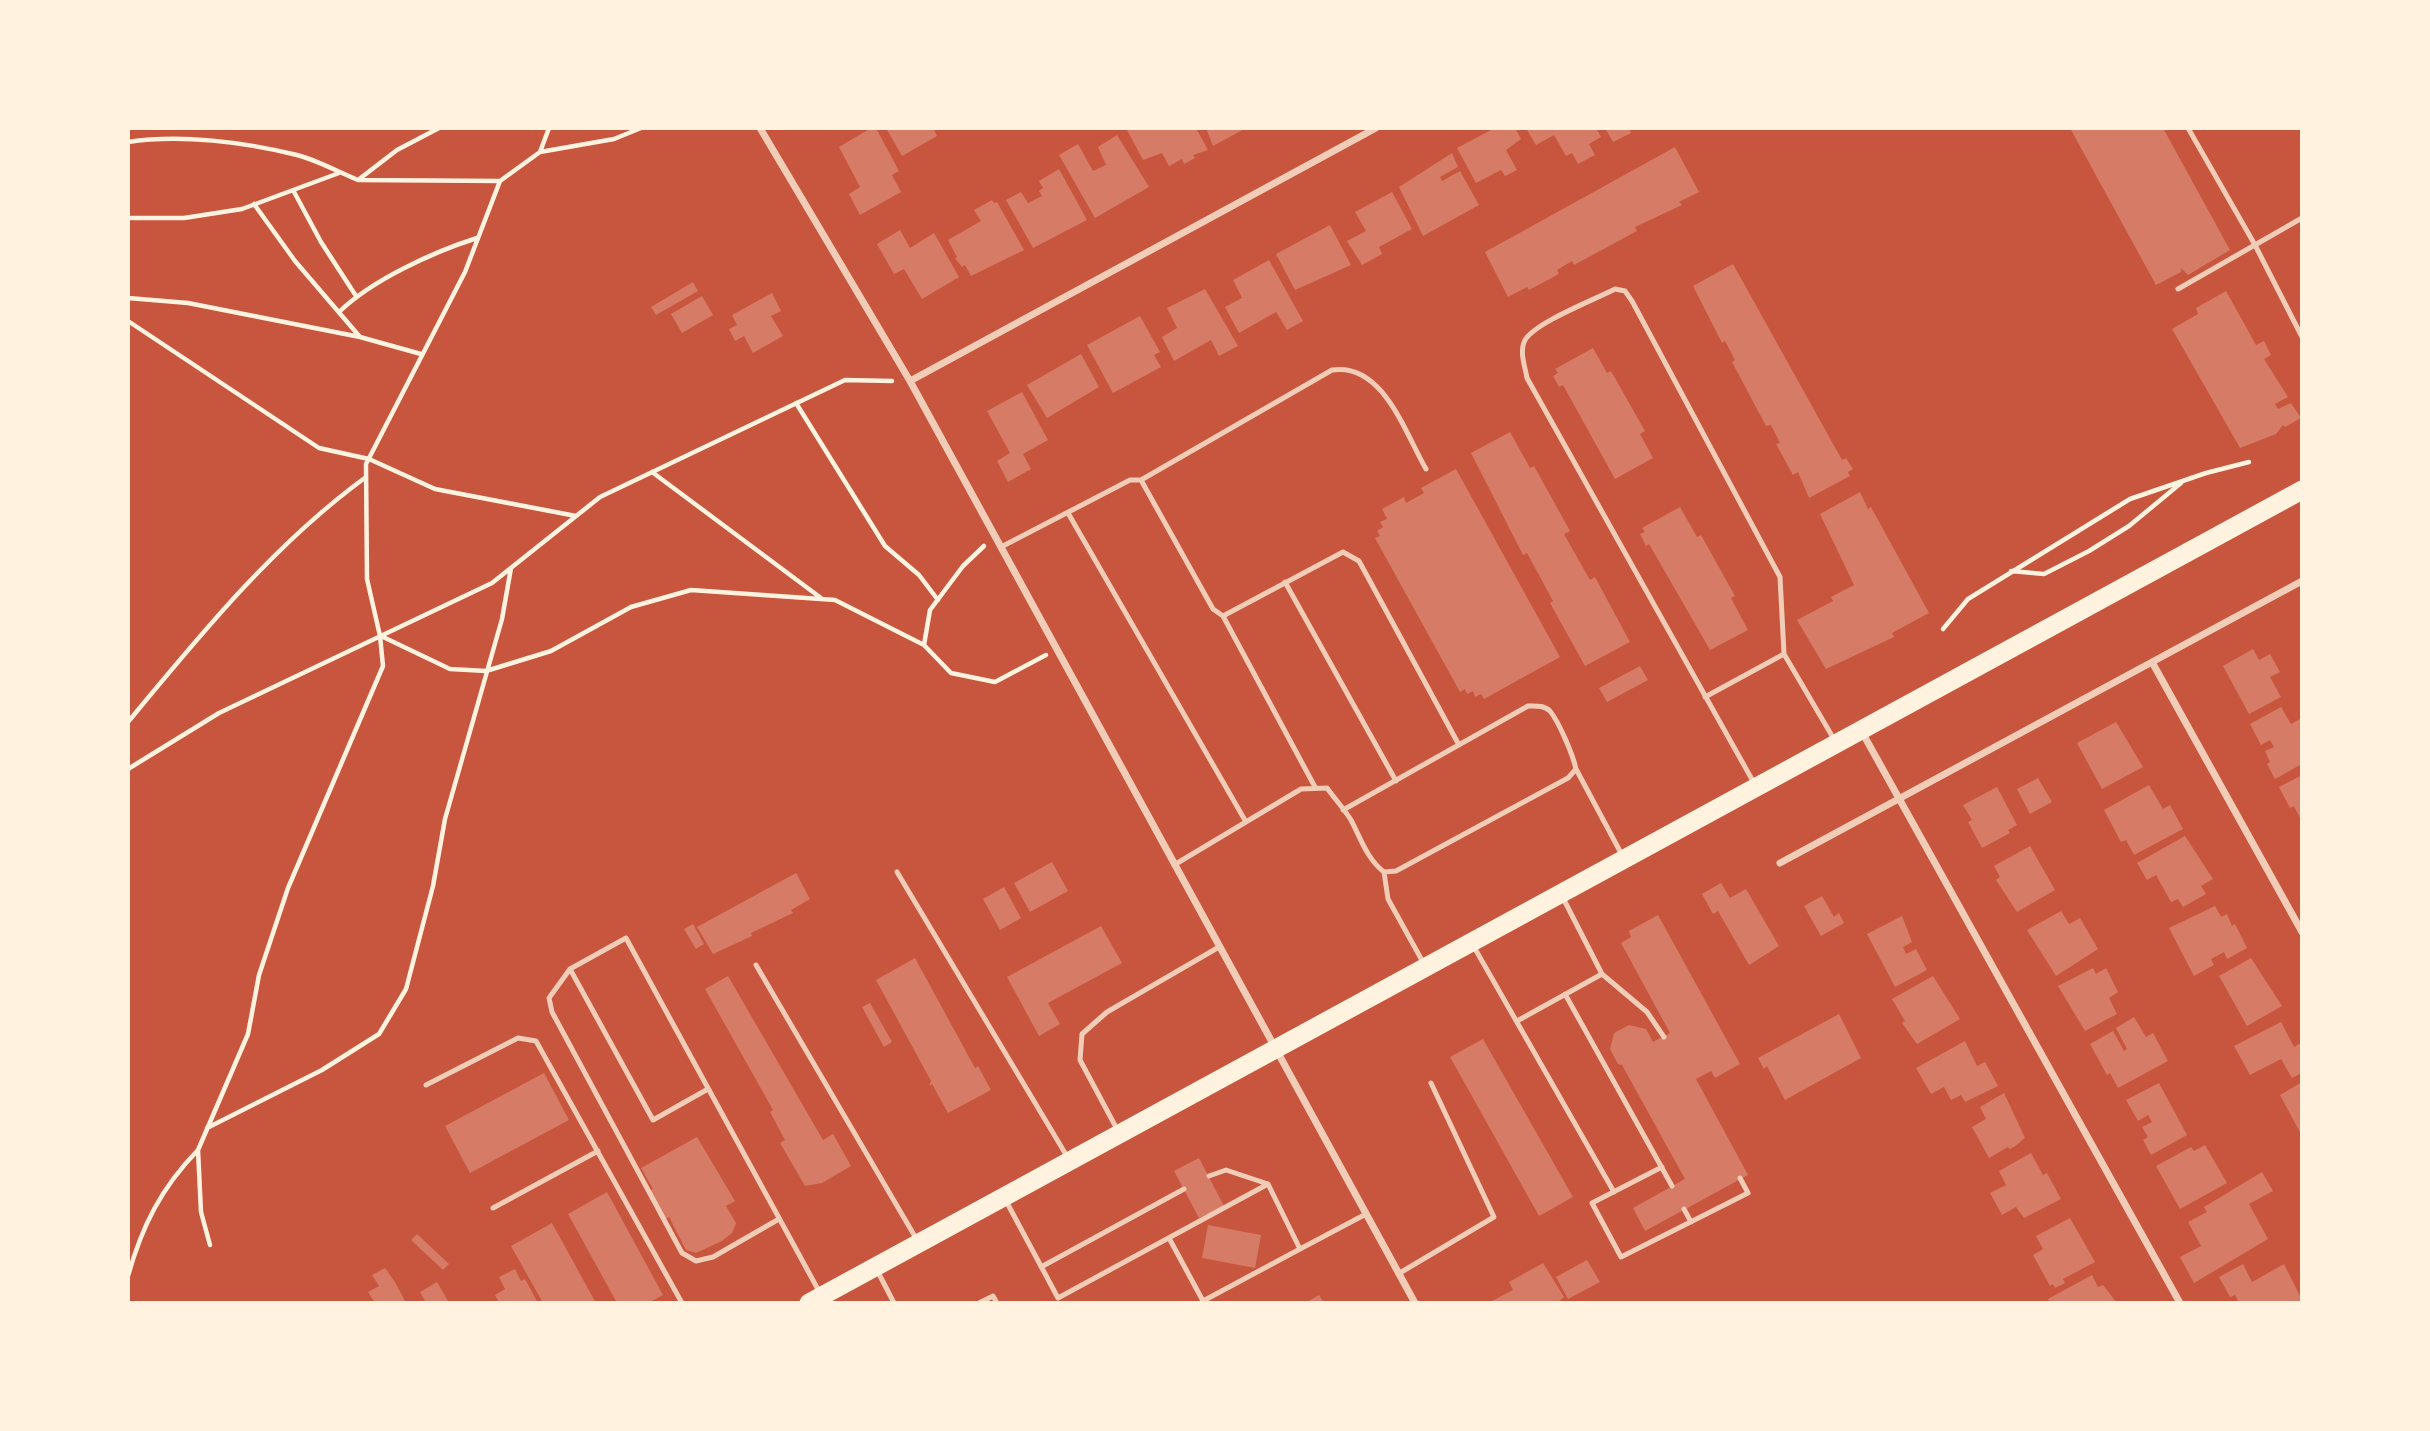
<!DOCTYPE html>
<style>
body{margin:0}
#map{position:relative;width:2430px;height:1431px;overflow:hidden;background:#c8553d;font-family:Barlow,sans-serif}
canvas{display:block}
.frame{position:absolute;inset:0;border:130px solid #fff3e0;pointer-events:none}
</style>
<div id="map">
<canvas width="2430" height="1431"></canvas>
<div class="frame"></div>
</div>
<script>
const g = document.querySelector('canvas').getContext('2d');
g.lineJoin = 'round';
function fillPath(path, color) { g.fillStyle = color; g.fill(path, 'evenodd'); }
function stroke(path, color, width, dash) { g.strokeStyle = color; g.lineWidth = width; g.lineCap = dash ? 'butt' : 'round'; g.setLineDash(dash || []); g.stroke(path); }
fillPath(new Path2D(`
 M871,128h5l23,43 -7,4 9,17 -41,23 -11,-21 11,-7 -21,-40z
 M886,128h47l4,8 -35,20z
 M1126,128h70l12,22 -15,5 2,3 -11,6 -2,-5 -13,7 -7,-13 -19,7z
 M1206,128h40l-33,18z
 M1489,128h26l6,11 -15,11 11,20 -12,6 -4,-6 -25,13 -19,-35 34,-18z
 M1526,128h70l5,9 -12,7 6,11 -17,9 -6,-11 -6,3 -12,-21 -18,10z
 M1605,128h24l2,5 -18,9z
 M2070,128h93l67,122 -42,25 -7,-7v4l-25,13z
 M1117,135l32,52 -54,31 -36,-63 19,-11 15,27 13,-6 -8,-18z
 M1675,147l24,45 -20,10 3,3 -47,22 2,4 -63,34 -2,-4 -15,9 2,4 -30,16 -2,-3 -19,10 -23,-45z
 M1452,153l6,14 -18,10 2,4 18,-10 19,34 -56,31 -24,-49z
 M1059,169l28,51 -54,28 -27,-48 15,-8 7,11 14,-7 -3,-5 4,-3 -4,-7z
 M1392,192l20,37 -33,18 3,7 -20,11 -15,-24 19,-10 -11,-19z
 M992,200l2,3 3,-1 27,48 -53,26 -6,-11 -3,2 -7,-9 2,-1 -9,-17 33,-19 -7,-11z
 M1330,225l21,40 -56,25 -19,-36z
 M900,230l10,18 24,-15 25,44 -37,22 -18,-30 -10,5 -17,-30z
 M1269,260l34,61 -16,9 -11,-18 -37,21 -14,-26 17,-9 -9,-18z
 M1733,264l109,196 4,-2 7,11 -5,3 2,4 -41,22 -11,-26 -5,3 -17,-31 4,-1 -9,-18 -5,1 -34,-64 3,-2 -10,-19 -3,2 -29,-57z
 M693,282l5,9 -42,24 -5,-8z
 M1205,289l33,57 -19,10 -8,-16 -37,21 -12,-24 15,-9 -10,-20z
 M2226,291l30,54 8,-4 7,14 -7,4 24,38 -13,7 3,5 13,-6 10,15 -16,9 -2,-2 -7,9 -36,14 -68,-119 26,-15 -2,-6z
 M772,293l9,18 -10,5 12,20 -30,17 -9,-17 -9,5 -6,-12 8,-4 -5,-10z
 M702,296l11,19 -31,18 -11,-19z
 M1140,316l20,36 -6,3 7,12 -48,26 -26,-48z
 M1593,348l14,25 4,-2 34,60 -5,3 13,24 -38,21 -52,-94 -4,2 -6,-11 5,-3 -3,-4z
 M1081,354l18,33 -52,31 -20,-33z
 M1022,392l26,48 -25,14 8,15 -23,13 -11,-21 13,-8 -23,-42z
 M1510,432l20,36 4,-2 36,65 -6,3 26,46 5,-3 35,65 -45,24 -35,-63 3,-2 -26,-48 -4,2 -52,-102z
 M1456,469l104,188 -76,42 -3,-5 -6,3 -2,-6 -6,3 -2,-5 -5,3 -85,-154 5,-2 -3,-5 6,-4 -3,-5 7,-3 -5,-10 22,-12 2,6 18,-10 -3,-5z
 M1860,492l8,17 3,-2 58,106 -37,20 2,4 -68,32 -29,-49 36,-19 -2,-4 23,-12 -34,-71z
 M1680,507l17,30 4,-2 34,61 -4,2 17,32 -38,20 -61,-106 -3,2 -6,-12 5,-2 -3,-4z
 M2253,649l6,11 11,-6 10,18 -10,5 11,20 -32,17 -26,-48z
 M1640,666l8,14 -41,22 -8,-14z
 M2281,707l10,17 11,-6v46l-27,15 -8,-15 3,-2 -5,-11 9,-4 -4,-7 -9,5 -11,-21z
 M2116,722l27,45 -41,22 -25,-46z
 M2302,775v47l-8,-16 -4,2 -11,-21z
 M2038,778l14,24 -22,12 -13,-25z
 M2149,785l14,24 7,-4 13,24 -49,26 -8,-15 -5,2 -17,-32z
 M1997,787l20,38 -9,5 2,3 -28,15 -14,-26 4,-2 -9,-15z
 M2185,836l28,43 -12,7 5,8 -23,13 -5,-8 -7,3 -15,-27 -9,5 -10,-17z
 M2030,846l25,44 -38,22 -21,-32 4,-3 -6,-11z
 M1052,862l16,29 -38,21 -16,-29z
 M796,873l14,26 -19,11 2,3 -42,20 1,3 -39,18 -16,-27z
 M1721,883l9,15 16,-9 33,57 -30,19 -31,-54 -5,3 -11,-20z
 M1004,887l17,31 -21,12 -17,-31z
 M1822,896l12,21 5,-4 5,10 -23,13 -17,-30z
 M2215,906l6,11 6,-3 5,12 3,-2 12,24 -20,11 -3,-7 -13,7 3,6 -20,11 -25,-48z
 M2061,911l8,13 11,-6 18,31 -42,27 -29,-46z
 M1658,915l82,149 -25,14 -4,-7 -15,8 52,96 -103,56 -12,-23 52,-29 -63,-114 -4,-1 -8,-15 4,-16 15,-8 17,4 7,13 17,-9 -49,-90 10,-6 -2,-6z
 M1902,916l10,26 -9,5 3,7 10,-5 11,21 -32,17 -28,-53z
 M693,924l11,20 -8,5 -12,-20z
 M1101,926l21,37 -74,40 12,21 -21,12 -32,-59z
 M915,958l60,110 3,-2 13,24 -43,23 -16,-29 -3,2 2,-5 -55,-101z
 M2251,958l31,48 -35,20 -28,-50z
 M2093,968l3,6 10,-6 12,24 -9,6 8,16 -32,17 -27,-45z
 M728,976l95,164 10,-6 18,32 -29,17 -17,3 -25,-43 5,-3 -15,-28 3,-2 -68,-121z
 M1933,976l27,43 -43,25 -15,-21 3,-2 -13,-22z
 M870,1003l22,39 -8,5 -22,-40z
 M1839,1014l22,44 -76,42 -18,-34 -3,3 -6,-11z
 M2134,1017l12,20 7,-4 15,28 -50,27 -8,-15 -3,2 -17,-31 23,-13 11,20 3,-2 -11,-21z
 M2281,1022l13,25 8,-5v31l-10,5 -11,-19 -31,16 -16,-29z
 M1483,1039l90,158 -34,19 -89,-159z
 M1965,1041l12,25 8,-4 13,24 -33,16 -4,-7 -10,5 -7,-13 -13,7 -15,-26z
 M544,1073l25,47 -99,53 -25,-47z
 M2302,1082v54l-22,-41z
 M2159,1083l28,52 -36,20 -8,-15 5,-3 -6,-10 10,-5 -4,-7 -10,6 -12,-21z
 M2004,1093l21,45 -11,9 -5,2 -1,-2 -19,11 -17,-31 14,-8 -6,-12z
 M697,1137l38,64 -9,5 10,17 -4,10 -10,8 -26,12 -10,-3 -17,-33 -5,3 -15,-29 4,-2 -12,-21z
 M2205,1145l22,38 -47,26 -24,-43 35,-19 3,4z
 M2031,1153l12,22 4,-2 14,26 -37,19 -8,-11 -14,8 -12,-22 16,-8 -7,-14z
 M1199,1158l25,48 -25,12 -25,-47z
 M2262,1172l11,19 -24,13 19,35 -74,44 -14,-26 21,-11 -13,-24 19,-10 -3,-5z
 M607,1192l56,103 -15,8h-31l-49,-89z
 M2070,1218l25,44 -32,17 2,4 -10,5 -2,-4 -3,2 -17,-31 10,-6 -7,-13z
 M552,1223l44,80h-53l-32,-57z
 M1208,1225l53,10 -6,33 -53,-10z
 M417,1234l32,30 -6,6 -32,-30z
 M1587,1260l13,22 -32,17 -12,-22z
 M1543,1263l21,34 -7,6h-69l25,-13 -4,-8z
 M2243,1264l9,18 32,-18 18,36 -6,3h-57l-4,-8 -5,2 -11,-20z
 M385,1268l10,14 11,21h-31l-7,-11 11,-6 -7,-11z
 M515,1269l6,12 4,-2 13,24h-39l-4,-8 10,-6 -6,-12z
 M2092,1275l6,12 5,-2 14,18h-67l-2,-4z
 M437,1282l11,19 -22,2 -6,-11z
 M1319,1295l5,8h-19z`), '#d67c66');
stroke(new Path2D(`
 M439,128l-42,22 -39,30 142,1
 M128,142c53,-8 116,0 169,13 20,5 41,17 61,25
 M540,152l9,-24
 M293,190l28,52 35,54
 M254,204l41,57 65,76 61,17
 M128,218h56l58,-9 97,-36
 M128,298l60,5 172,34
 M339,312c33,-32 94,-60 138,-74
 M128,321l191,127 50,11 66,30 141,27
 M796,403l89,143 34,29 19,25
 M652,472l169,126
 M2011,571l33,3 45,-23 40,-25 52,-43
 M1943,629l25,-30 162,-100 76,-26 43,-11
 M381,636l69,33 36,2 65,-20 80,-44 60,-17 144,10 89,45 27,28 44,9 51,-27
 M924,645l6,-35 33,-44 21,-20
 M128,722c72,-87 146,-178 238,-245
 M128,769l91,-56 273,-130 108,-86 245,-117 47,1
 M207,1128l115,-58 57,-36 27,-45 27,-103 12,-67 57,-200 9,-51
 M198,1150l50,-116 11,-59 29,-87 95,-222 -3,-30 -13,-57 -1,-115 99,-192 35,-91 40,-29 74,-13 27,-11
 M128,1276c14,-50 33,-88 70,-126l3,62 9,33`), '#fff3e0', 4.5);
stroke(new Path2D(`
 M2188,128l67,117 47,92
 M2178,289l124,-71
 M1141,480l191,-110c51,-8 73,63 94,99
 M1068,513l178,309
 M1001,547l129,-67h11l72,129 10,7 120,-64 16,9 100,184
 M1285,582l111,199
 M1223,616l92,171
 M1705,697l79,-43
 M1576,769l46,86
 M1754,783l-227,-405c-2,-12 -8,-26 -2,-38 11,-18 69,-40 90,-51l10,2 7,10 148,276 4,77 51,87
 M1174,865l127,-76 26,-1c8,11 17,21 24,32 10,19 16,39 33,52l12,-1 172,-93 8,-9c-3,-14 -17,-47 -26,-58 -6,-6 -14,-5 -22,-5l-185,104
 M897,872l171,286
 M1384,872l4,27 36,65
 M1474,947l140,245
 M756,965l161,275
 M570,969l-21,29 3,14 130,241 14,8 17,-4 66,-38
 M1602,974l45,38 17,25
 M1565,994l107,192
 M1517,1021l85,-47 -39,-76
 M426,1085l92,-47 18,3 146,262
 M708,1089l-55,31 -83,-151 56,-31 194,355
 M1118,1131l-38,-71 2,-26 25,-22 112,-65
 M1662,1167l-70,36 29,54 127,-64 -8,-15
 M1209,1176l17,-6 42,14
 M1005,1199l53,99 210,-114 32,65 66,-35
 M493,1208l105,-57
 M1684,1209l7,13
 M1169,1238l34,63 97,-52
 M1041,1267l143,-78
 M878,1272l16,31
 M1398,1274l96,-57 -63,-134
 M979,1303l14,-7 4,7`), '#f1ccb7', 5);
stroke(new Path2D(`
 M760,128l150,253 505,922
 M910,381l466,-253
 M2152,662l150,270
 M1862,732l318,571
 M1780,863l522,-282`), '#f1ccb7', 7);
stroke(new Path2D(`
 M809,1303l1493,-813`), '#fff3e0', 19);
</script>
